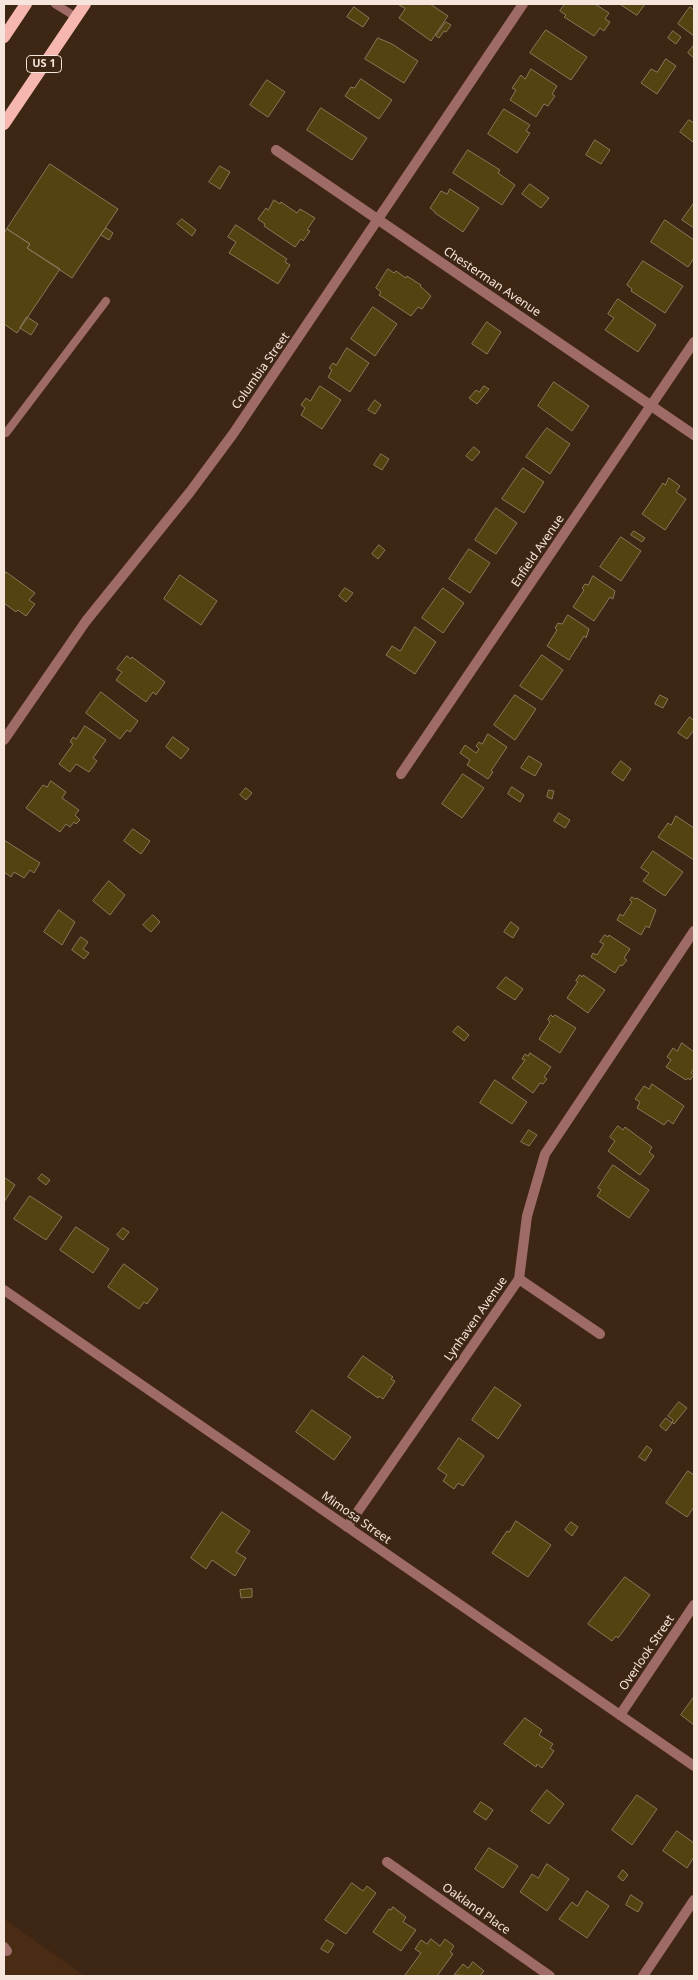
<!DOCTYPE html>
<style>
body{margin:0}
#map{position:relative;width:698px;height:1980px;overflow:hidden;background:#3e2614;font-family:"Noto Sans",sans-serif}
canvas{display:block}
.frame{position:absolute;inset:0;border:5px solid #f5e5da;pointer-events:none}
</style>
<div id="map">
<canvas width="698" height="1980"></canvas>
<div class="frame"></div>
</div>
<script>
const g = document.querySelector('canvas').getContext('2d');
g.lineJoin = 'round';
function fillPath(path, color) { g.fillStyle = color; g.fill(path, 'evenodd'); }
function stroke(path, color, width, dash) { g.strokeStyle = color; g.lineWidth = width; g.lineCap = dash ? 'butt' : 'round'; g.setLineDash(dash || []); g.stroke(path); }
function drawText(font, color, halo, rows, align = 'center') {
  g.font = font + ' "Noto Sans",sans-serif'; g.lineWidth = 5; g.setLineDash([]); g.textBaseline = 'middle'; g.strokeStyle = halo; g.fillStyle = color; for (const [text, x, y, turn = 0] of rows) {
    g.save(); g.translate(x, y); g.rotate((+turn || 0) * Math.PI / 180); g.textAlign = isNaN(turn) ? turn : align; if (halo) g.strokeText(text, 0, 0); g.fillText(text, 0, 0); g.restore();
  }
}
fillPath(new Path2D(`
 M4,1919l81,57h-81z`), '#4a2c15');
const building = new Path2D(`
 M398,4h32l18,12 -17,25 -32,-23 6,-9z
 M565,4h30l14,9 -4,6 5,3 -6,9 -4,-3 -6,8 -30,-19 2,-2 -6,-4z
 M620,4h25l-8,11z
 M354,7l15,11 -6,9 -16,-10z
 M690,7l4,3v26l-16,-12z
 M446,22l5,3 -5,7 -2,-1 -5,7 -3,-2z
 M546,30l41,27 -16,23 -41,-27z
 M673,31l8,6 -5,7 -8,-6z
 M378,38l14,6 26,17 -14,22 -39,-24z
 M694,45v13l-6,-5z
 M666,59l10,7 -19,28 -16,-11 10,-14 6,3z
 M531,69l26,17 -5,8 3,2 -7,10 -4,-2 -8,13 -26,-17 6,-10 -4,-2 9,-13 4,4z
 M361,79l31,21 -13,19 -34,-23 6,-9 3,1z
 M267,80l18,12 -17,25 -18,-12z
 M321,108l46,30 -15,22 -45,-30z
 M504,109l26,16 -4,6 4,2 -13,20 -29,-19z
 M689,120l5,3v17l-1,2 -13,-10z
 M595,140l15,10 -9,14 -15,-9z
 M468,150l32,20 -2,3 17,12 -13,20 -49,-32z
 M50,164l68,45 -46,69 -45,-30 3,-4 -23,-15z
 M220,166l10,6 -10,17 -11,-7z
 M530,184l19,14 -8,10 -19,-14z
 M450,189l29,19 -16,24 -28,-19v-1l-5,-4 11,-17 6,3z
 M274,200l6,4 1,-2 16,11 3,-4 15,9 -8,12 3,1 -7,10 -2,-2 -6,8 -31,-21 1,-2 -7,-5 8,-11 2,2z
 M694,203v25l-12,-8z
 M182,219l14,11 -4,6 -15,-12z
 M665,220l29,20v18l-6,9 -37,-25z
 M236,225l51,34 -2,3 5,3 -12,19 -49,-31 7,-11 -8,-5z
 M106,228l7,5 -4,7 -8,-5z
 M7,229l23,15 -3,4 33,21 -43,64 -13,-9v-90z
 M643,261l40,25 -18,27 -34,-22 1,-2 -5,-4z
 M388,269l6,4 2,-2 10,7 1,-2 14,9 -1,1 11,10 -9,13 -4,-2 -7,9 -32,-21 2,-3 -5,-4z
 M618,299l38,26 -18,27 -33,-22 9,-12 -6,-4z
 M373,307l24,17 -22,32 -24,-17z
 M27,317l11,7 -7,11 -11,-7z
 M487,322l14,10 -14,22 -15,-10z
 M347,348l22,15 -19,29 -22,-15 4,-7 -3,-2 4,-5 3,2z
 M554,382l35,24 -17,25 -34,-25z
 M320,386l21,14 -19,29 -21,-14 4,-7 -4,-3 5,-7 4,3z
 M484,386l5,3 -12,15 -8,-6 7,-8 3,2z
 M375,400l6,5 -6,9 -7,-4z
 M547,428l23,16 -20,30 -24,-17z
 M474,447l6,5 -8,9 -6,-5z
 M381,454l8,5 -7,11 -8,-5z
 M523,468l21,14 -20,31 -22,-14z
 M669,478l11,8 -4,6 10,7 -21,31 -23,-16 21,-31 2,2z
 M496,508l21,15 -21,31 -21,-14z
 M634,531l11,7 -3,4 -11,-7z
 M621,537l20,14 -20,30 -21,-14z
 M379,545l6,5 -7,9 -6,-5z
 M469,549l21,14 -20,30 -21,-14z
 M6,572l29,21 -6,7 6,4 -9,12 -8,-6 -2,2 -12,-9v-27z
 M180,575l37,26 -16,24 -37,-26z
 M593,576l22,15 -2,8 -3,-2 -16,24 -21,-14 11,-17 -2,-2 3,-4 3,1z
 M345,588l8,5 -7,9 -7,-6z
 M443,588l21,15 -21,30 -21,-15z
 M568,615l21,14 -3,9 -2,-2 -15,24 -22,-14 10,-16 -2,-2 3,-5 4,1z
 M415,627l21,15 -21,32 -29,-19 6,-9 8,5z
 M542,655l21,15 -21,30 -22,-14z
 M127,656l4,3 1,-2 33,25 -9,13 -3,-3 -7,10 -30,-22 6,-8 -5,-3z
 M101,692l37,29 -8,11 -3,-2 -7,9 -34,-26z
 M515,695l21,14 -21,31 -21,-15z
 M660,695l8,4 -5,9 -8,-4z
 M690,717l4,4v9l-7,9 -9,-6z
 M85,726l21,14 -13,18 4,3 -8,11 -13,-8 -6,8 -11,-8 14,-20 -3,-2 3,-5 3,2z
 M488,734l19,13 -16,24 2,1 -5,7 -21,-14 3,-5 -10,-7 5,-8 11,8 3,-4 -3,-3 3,-4 3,2z
 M173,737l16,12 -8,10 -15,-12z
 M529,756l13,8 -7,12 -14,-8z
 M621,761l10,8 -8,12 -11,-8z
 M463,774l21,14 -22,30 -20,-14z
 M51,781l15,11 -4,6 17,12 -4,5 5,5 -4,4 -2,-2 -4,5 -4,-3 -6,8 -34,-24 17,-23 4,2z
 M512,787l12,8 -4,7 -12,-8z
 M246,788l6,5 -6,7 -6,-5z
 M549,790l5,1 -2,8 -5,-2z
 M559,813l11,7 -5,8 -11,-7z
 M676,816l18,12v32l-36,-23 10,-14 3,2z
 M133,829l17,12 -9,13 -17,-13z
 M4,840l36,23 -6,10 -4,-3 -6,8 -10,-6 -3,5 -7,-5z
 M653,851l30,21 -18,24 -22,-15 6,-8 -8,-5z
 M109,881l16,14 -15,20 -17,-14z
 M632,897l3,2 2,-1 19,12 -7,18 -3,-2 -5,9 -24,-15 3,-6 3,2 9,-14 -2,-2z
 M59,910l16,12 -13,23 -18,-13z
 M153,915l7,7 -9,10 -8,-7z
 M511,922l8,6 -6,10 -9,-6z
 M605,935l3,2 1,-2 21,14 -6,9 3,2 -5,6 -2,-1 -5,8 -24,-16 2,-4 4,2 7,-11 -4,-2z
 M81,937l7,5 -5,7 6,4 -5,6 -12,-9z
 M580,975l2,2 1,-2 22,15 -17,23 -21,-15 11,-16 -2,-1z
 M506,977l17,12 -8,11 -18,-12z
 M551,1015l2,2 2,-2 21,13 -16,25 -21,-14 11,-17 -2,-2z
 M458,1026l11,9 -5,6 -11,-9z
 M682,1043l12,9v16l-3,5 3,2 -4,5 -2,-2 -2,2 -20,-13 5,-7 -4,-3 6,-9 4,3z
 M530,1053l21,14 -7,10 3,2 -4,5 -3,-1 -7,10 -21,-15 13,-18 -3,-1 3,-5 3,2z
 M495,1080l32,22 -15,22 -32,-21z
 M652,1084l32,22 -11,18 -5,-4 -4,5 -27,-17 3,-6 -5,-3 9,-13 5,3z
 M618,1126l5,4 2,-3 27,20 -3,5 5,4 -14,19 -32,-24 7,-10 -5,-4z
 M529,1130l8,5 -8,11 -8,-4z
 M613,1165l36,25 -20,28 -32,-22 4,-6 -3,-2z
 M42,1174l8,6 -4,5 -8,-6z
 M4,1177l11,8 -11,17z
 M30,1196l32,21 -16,23 -32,-21z
 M76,1227l33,22 -16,24 -33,-23z
 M123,1228l6,4 -6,8 -6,-5z
 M124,1264l34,25 -11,15 -3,-2 -5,7 -31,-22z
 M363,1356l30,21 -2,2 4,2 -12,18 -4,-3 -1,2 -30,-21z
 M495,1387l26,18 -23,34 -26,-19z
 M679,1402l8,6 -13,16 -2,-2 1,-2 -5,-4z
 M312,1410l39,27 -17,23 -38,-28z
 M666,1418l6,5 -6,8 -6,-5z
 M459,1438l25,18 -21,30 -5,-3 -4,6 -11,-8 4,-6 -9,-6z
 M647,1446l5,4 -7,11 -6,-4z
 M688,1471l6,4v32l-7,10 -21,-14z
 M222,1512l28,19 -14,21 10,6 -11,18 -23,-16 -6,9 -15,-11z
 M516,1521l35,24 -23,32 -36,-24 15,-22 2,1z
 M571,1522l7,5 -6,9 -7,-6z
 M625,1577l25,18 -32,43 -2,-2 -4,5 -24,-17z
 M252,1589v8l-11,1 -1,-8z
 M694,1697v28l-13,-10z
 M525,1718l17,12 -3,5 14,9 -3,4 4,3 -12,17 -5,-4 -1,3 -32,-23z
 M547,1790l17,14 -15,20 -18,-13z
 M637,1795l20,14 -25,36 -20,-15z
 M481,1802l12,8 -7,10 -12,-8z
 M677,1831l17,12v14l-7,11 -24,-17z
 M489,1848l29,18 -15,22 -28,-19z
 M547,1864l22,15 -22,32 -27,-19 12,-18 6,4z
 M623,1870l5,5 -5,6 -5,-4z
 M352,1883l11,8 4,-5 9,7 -30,41 -21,-14z
 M587,1891l22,15 -22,32 -28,-19 13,-17 5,4z
 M631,1895l12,8 -5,9 -12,-7z
 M393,1907l13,10 -3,5 13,8 -15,21 -28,-19 16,-23 2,1z
 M431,1939l9,7 5,-7 9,7 -4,6 3,2 -16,22h-30l-2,-1 16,-22 -6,-4 6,-9 6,4z
 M327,1940l7,4 -6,9 -7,-4z
 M473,1962l11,9 -4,5 -26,-1 9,-11 5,4z`);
fillPath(building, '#544210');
stroke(building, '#85795a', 1);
stroke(new Path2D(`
 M55,4l21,13
 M4,432l2,1 100,-132`), '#9f6b67', 8);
stroke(new Path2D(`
 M276,150l418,285
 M4,740l82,-119 104,-129 43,-58 290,-430
 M401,774l293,-432
 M519,1279l81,55
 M4,1290l690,476
 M347,1527l172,-248 8,-63 18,-62 149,-223
 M620,1715l74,-110
 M387,1862l163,114
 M4,1947l3,4
 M643,1976l51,-76`), '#9f6b67', 10);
stroke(new Path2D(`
 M4,37l22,-33
 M4,124l81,-120`), '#f7b7b1', 12);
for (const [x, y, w] of [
 [44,64,35]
]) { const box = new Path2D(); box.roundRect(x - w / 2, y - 8.5, w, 17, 4); g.fillStyle = '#3e2614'; g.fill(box); stroke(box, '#f5e5da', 1); }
drawText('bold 11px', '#f5e5da', null, [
 ["US 1",44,64]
]);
drawText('12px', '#f5e5da', '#3e2614', [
 ["Chesterman Avenue",492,282,34],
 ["Columbia Street",261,371,-55],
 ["Enfield Avenue",538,551,-56],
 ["Lynhaven Avenue",476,1319,-55],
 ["Mimosa Street",356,1518,35],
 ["Overlook Street",647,1653,-56],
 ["Oakland Place",476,1909,35]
]);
</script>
